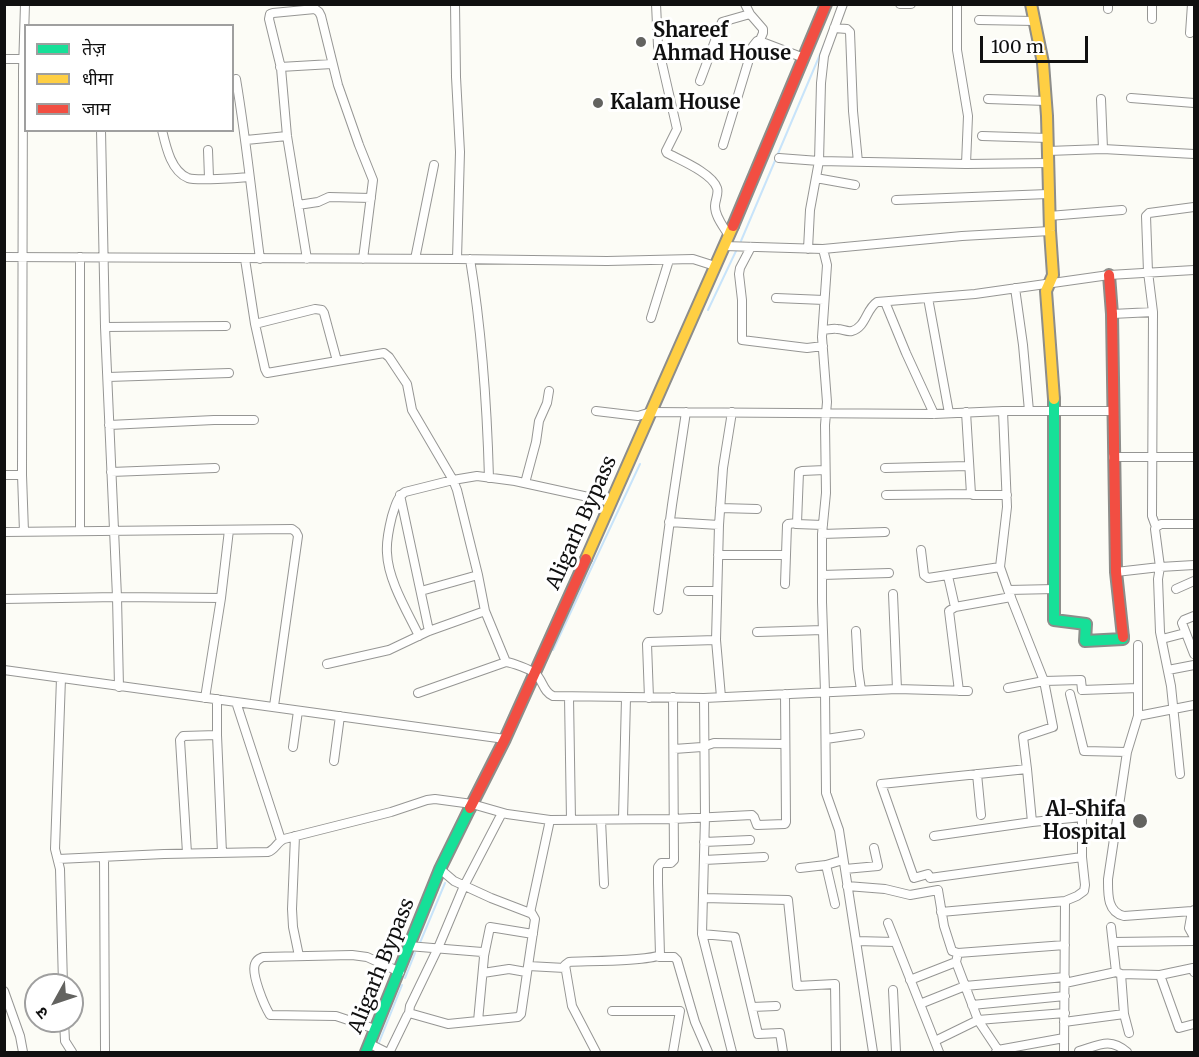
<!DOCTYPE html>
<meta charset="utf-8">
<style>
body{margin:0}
#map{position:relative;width:1199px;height:1057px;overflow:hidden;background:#fcfcf6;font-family:Merriweather,"Noto Sans Devanagari",serif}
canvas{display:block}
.frame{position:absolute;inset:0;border:6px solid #101010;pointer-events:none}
.legend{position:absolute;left:24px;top:24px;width:210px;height:108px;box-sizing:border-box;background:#fff;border:2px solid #9f9f9f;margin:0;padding:8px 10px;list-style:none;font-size:18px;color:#101010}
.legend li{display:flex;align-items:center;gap:12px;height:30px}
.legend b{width:30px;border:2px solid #9f9f9f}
.north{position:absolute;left:24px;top:973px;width:60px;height:60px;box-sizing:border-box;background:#fff;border:2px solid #9f9f9f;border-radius:50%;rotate:230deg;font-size:16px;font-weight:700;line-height:24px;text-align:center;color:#101010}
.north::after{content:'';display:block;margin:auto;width:21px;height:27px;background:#636360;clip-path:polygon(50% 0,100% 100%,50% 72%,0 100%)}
.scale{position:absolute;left:980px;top:36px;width:108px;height:27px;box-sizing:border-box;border:3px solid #101010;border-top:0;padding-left:8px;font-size:18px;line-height:21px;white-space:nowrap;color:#101010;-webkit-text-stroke:4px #fff;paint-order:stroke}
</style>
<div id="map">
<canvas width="1199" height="1057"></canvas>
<div class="frame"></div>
<ul class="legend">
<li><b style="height:8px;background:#16e098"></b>तेज़</li>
<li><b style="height:8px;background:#ffcf43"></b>धीमा</li>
<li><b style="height:8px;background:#f24e42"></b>जाम</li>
</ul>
<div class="north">उ</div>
<div class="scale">100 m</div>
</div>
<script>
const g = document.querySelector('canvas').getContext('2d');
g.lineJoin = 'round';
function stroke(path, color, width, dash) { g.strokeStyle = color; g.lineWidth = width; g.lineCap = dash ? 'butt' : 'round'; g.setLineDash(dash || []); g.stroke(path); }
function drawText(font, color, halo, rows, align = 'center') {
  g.font = font + ' Merriweather,serif'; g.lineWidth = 6; g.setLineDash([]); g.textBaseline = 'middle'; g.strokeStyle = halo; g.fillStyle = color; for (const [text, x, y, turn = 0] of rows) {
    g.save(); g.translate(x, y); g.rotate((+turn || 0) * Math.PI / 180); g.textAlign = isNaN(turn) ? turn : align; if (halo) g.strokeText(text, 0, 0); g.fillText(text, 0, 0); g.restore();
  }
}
stroke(new Path2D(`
 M741,241l83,-196
 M708,310l28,-59
 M553,650l87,-186
 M419,945l26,-62
 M405,978l10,-25
 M378,1045l24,-60`), '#c8e4fa', 2);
const street = new Path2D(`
 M455,4l1,73 4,75 -3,107
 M656,4l2,42 19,83 -11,22 1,2c13,7 45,20 50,35 2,6 -2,12 -2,18 0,11 9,21 14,30
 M745,4l5,10 13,15v4l-3,7 2,2 42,16
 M900,4h11
 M1108,4v5
 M1152,4v15
 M979,20l56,1
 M834,28l13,1 3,3 3,79 5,51
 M1190,33l2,-29
 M4,59h22
 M280,67l52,-3
 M236,79c10,59 16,119 24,180
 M700,81l22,-59 28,-8
 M1131,98l63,5
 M988,99l58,2
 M1101,99l2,50
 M101,130l4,197 12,270 2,90
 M162,130c4,17 9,41 26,48 8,3 50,0 61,-1
 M982,136l66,2
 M246,140l41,-4
 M723,145l30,-99 4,-5 3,-1
 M208,150l1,28
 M1048,151l55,-2 91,5
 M779,158l40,3 147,3 2,-48 -11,-66v-46
 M966,164l82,-1
 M816,178l39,7
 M896,200l152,-6
 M298,205l20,-3 11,-5 42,1
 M1049,216l73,-6
 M724,246l99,3 139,-13 88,-5
 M751,247l-11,21 -1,6 3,26v40l65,8 16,-2
 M808,249l2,-39 9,-49 2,-78 3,-27 19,-52
 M823,249l4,16 -5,72 5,65 -2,23 1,68 -4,41v68l3,90 1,101 13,37 34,222
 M4,257l453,2 150,2 86,-2 22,7
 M80,257v274
 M245,259l10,65 10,45 2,4 117,-20 5,4 18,27 5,26 41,70 4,10 21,85 7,36 21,51
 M307,259l-20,-123 -6,-68 -12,-49 1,-5 3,-1 42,-4 4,3 2,4 17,69 21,60 14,35 -10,79
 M415,259l19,-94
 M470,259c12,73 17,146 19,219
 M1015,288l8,57 6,66
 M776,298l48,2
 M928,298l21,115
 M885,302l21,51 28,61
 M1112,314l41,-2
 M651,318l18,-58
 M255,324l60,-15 7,1 2,3 13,48
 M105,327l121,-1
 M823,330c4,0 10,-2 14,-1 6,0 9,3 15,2 14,-4 14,-22 25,-29l98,-8 134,-19 85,-5
 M108,377l121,-4
 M596,411l42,5 13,-4 283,2 69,-3h110
 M1003,411l4,96 -7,60 8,23 36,91 9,46 -30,10 4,32 -146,15 33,94 14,-4 2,4 152,-21
 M966,412l5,82 2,1h34
 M109,425l105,-5h40
 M1113,457h81
 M885,468l84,-2
 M111,472l104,-4
 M4,475h18
 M525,483l11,-41 3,-21 8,-18 2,-12
 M400,495l29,136
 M886,495l85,-1
 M720,508l37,1
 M669,522l50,3
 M796,524l27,1
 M1156,527l-4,-11 1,-204 -5,-40 -2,-56 3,-3 45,-6
 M4,532l288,-3 4,3 2,4 -24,170
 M24,532l-2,-57 1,-405 2,-66
 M822,534l63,-2
 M921,550l3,25 4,3 72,-11
 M718,555h67
 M1116,572l44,-5 -5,-38 1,-2 5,-3h33
 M822,575l67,-2
 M948,576l7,31
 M785,584l2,-59 1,-1 9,-1 2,-51 3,-1 23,-1
 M1176,589l18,-8
 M1008,590l47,-1
 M421,591l57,-16
 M688,591h29
 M893,594l4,95
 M4,599l113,-2 104,1
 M658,610l14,-105 14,-93
 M1194,616l-10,4 -2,3 12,31
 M856,631l2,38 3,21
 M757,632l66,-2
 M419,636c-12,-25 -31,-56 -32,-83 -1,-12 2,-25 5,-37 3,-9 5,-19 13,-24l48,-12 24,-4 38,5 96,21
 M1162,639l23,-6
 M1138,645v71l-11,36 -19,127c0,15 -1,33 16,37l68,-5
 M327,664l62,-14 40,-19 56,-20
 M4,670l501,69
 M1168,670l26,-5
 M61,678l-6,171 5,20 3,116
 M1008,688l36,-7 37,-1 1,10 56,-2
 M959,691l-10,-80 6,-4 56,-10
 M418,693l88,-31c7,1 23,7 29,11 8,7 8,19 18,23l151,2 193,-9 71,2
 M1070,694l14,57 43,1
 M569,697l2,123
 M721,697l-5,-57 3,-115 4,-57 9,-56
 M205,698l16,-100 8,-68
 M649,698l-2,-54 1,-2 68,-2
 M704,698l1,119 -3,117 30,118
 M217,699v36l5,118
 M236,702l45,138
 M1138,716l56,-11
 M826,739l34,-5
 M293,747l5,-36
 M674,749l28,-2 12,-4 71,1
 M334,761l6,-45
 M1027,769l5,53
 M977,774l4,41
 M1180,774l-9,-88 -11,-54 -2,-53 2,-12 34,-2
 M623,819l3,-121
 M601,820l3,64
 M295,836l-3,73 1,18 6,29
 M934,836l98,-14 50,-5v40l3,28 -1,6 -7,5 -12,5 -1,151
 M704,842l46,-2
 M187,853l-7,-113 3,-4 34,-1
 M104,857l1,194
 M58,859l106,-5 104,-2c7,-2 9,-10 16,-13l107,-27 36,-12 8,-1 37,5 35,10 43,6 123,-1 79,-4 2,2 3,8 28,-1 1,-2 -1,-128
 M704,860l60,-3
 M826,865l9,39
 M800,868l26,-3 17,-5
 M440,869l14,12 37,17 39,15 20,-93
 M845,869l33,-3 -4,-18
 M847,886l38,3 25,6 28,-5 6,36 8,25 6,2 -2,9 22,58 20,30
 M703,898l85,2 9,86 38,-2 1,68
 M1194,910l-2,1 -3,17 5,9
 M941,912l124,-11
 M888,923l51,129
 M1111,927l5,45 5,2 39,1 33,-7 1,4
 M702,934l33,3 23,97 22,-1 3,19
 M856,941l39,1
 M1113,942l81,-1
 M408,946l74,6 2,5 -6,64
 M958,953l107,-8
 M484,956l6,-29 43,7
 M659,957h15l3,3 18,62 13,30
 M528,966l7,-47 -4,-7
 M483,973l26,-4 17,3
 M1121,974l3,40 5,19
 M1160,975l19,53 15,-4
 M910,980l46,-18
 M1065,983l51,-11
 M893,990l3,62
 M4,991l16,45 3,16
 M920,1004l45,-18 100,-9
 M972,1005l93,-9
 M752,1007l24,-1
 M612,1011h68l-7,41
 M409,1013l1,-7 28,-58 26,-62 38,-73
 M64,1021l1,20 7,11
 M1064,1022l60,-8
 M375,1029l-39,-13 -66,-1c-6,-10 -19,-41 -15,-51 2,-5 4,-5 8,-7l89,-2 15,2 33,15
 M935,1041l43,-21 87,-7
 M370,1044l16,8
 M388,1052l2,-1 17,-35 2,-3 39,11 70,-7 3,-3 7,-48 37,2
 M596,1052l-24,-46 -7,-41 4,-3c17,-1 80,-1 91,-7l-2,-72v-16l3,-4h10l3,-3 -1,-163
 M996,1052l2,-2 66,-12
 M1079,1052v-1c20,-6 31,-14 48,1`);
const fast = new Path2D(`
 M1054,399v221l32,4 -1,17 38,-2v-2
 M366,1052l74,-183 30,-61`);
const slow = new Path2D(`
 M1031,4l12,59 4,53 3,115 3,44 -7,16 8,108
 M586,559l147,-333`);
const jam = new Path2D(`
 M733,226l93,-222
 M1109,275l3,39 4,258 7,65
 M470,808l35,-69 81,-180`);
stroke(street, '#969694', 10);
stroke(fast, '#8d8d8a', 14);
stroke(slow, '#8d8d8a', 14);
stroke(jam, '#8d8d8a', 14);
stroke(street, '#fffffe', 8);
stroke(fast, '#16e098', 10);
stroke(slow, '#ffcf43', 10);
stroke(jam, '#f24e42', 10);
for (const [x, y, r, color] of [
 [641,42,6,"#636360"],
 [598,103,6,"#636360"],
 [1140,821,8,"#636360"]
]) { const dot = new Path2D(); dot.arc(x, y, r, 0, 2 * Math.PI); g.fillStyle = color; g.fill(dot); stroke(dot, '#fff', 2); }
drawText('bold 20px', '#101010', '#fff', [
 ["Shareef",653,31],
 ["Ahmad House",653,54],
 ["Kalam House",610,103],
 ["Al-Shifa",1126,810,"right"],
 ["Hospital",1126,833,"right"]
], 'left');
drawText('20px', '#101010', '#fff', [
 ["Aligarh Bypass",582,523,-66],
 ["Aligarh Bypass",382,966,-68]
]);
</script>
